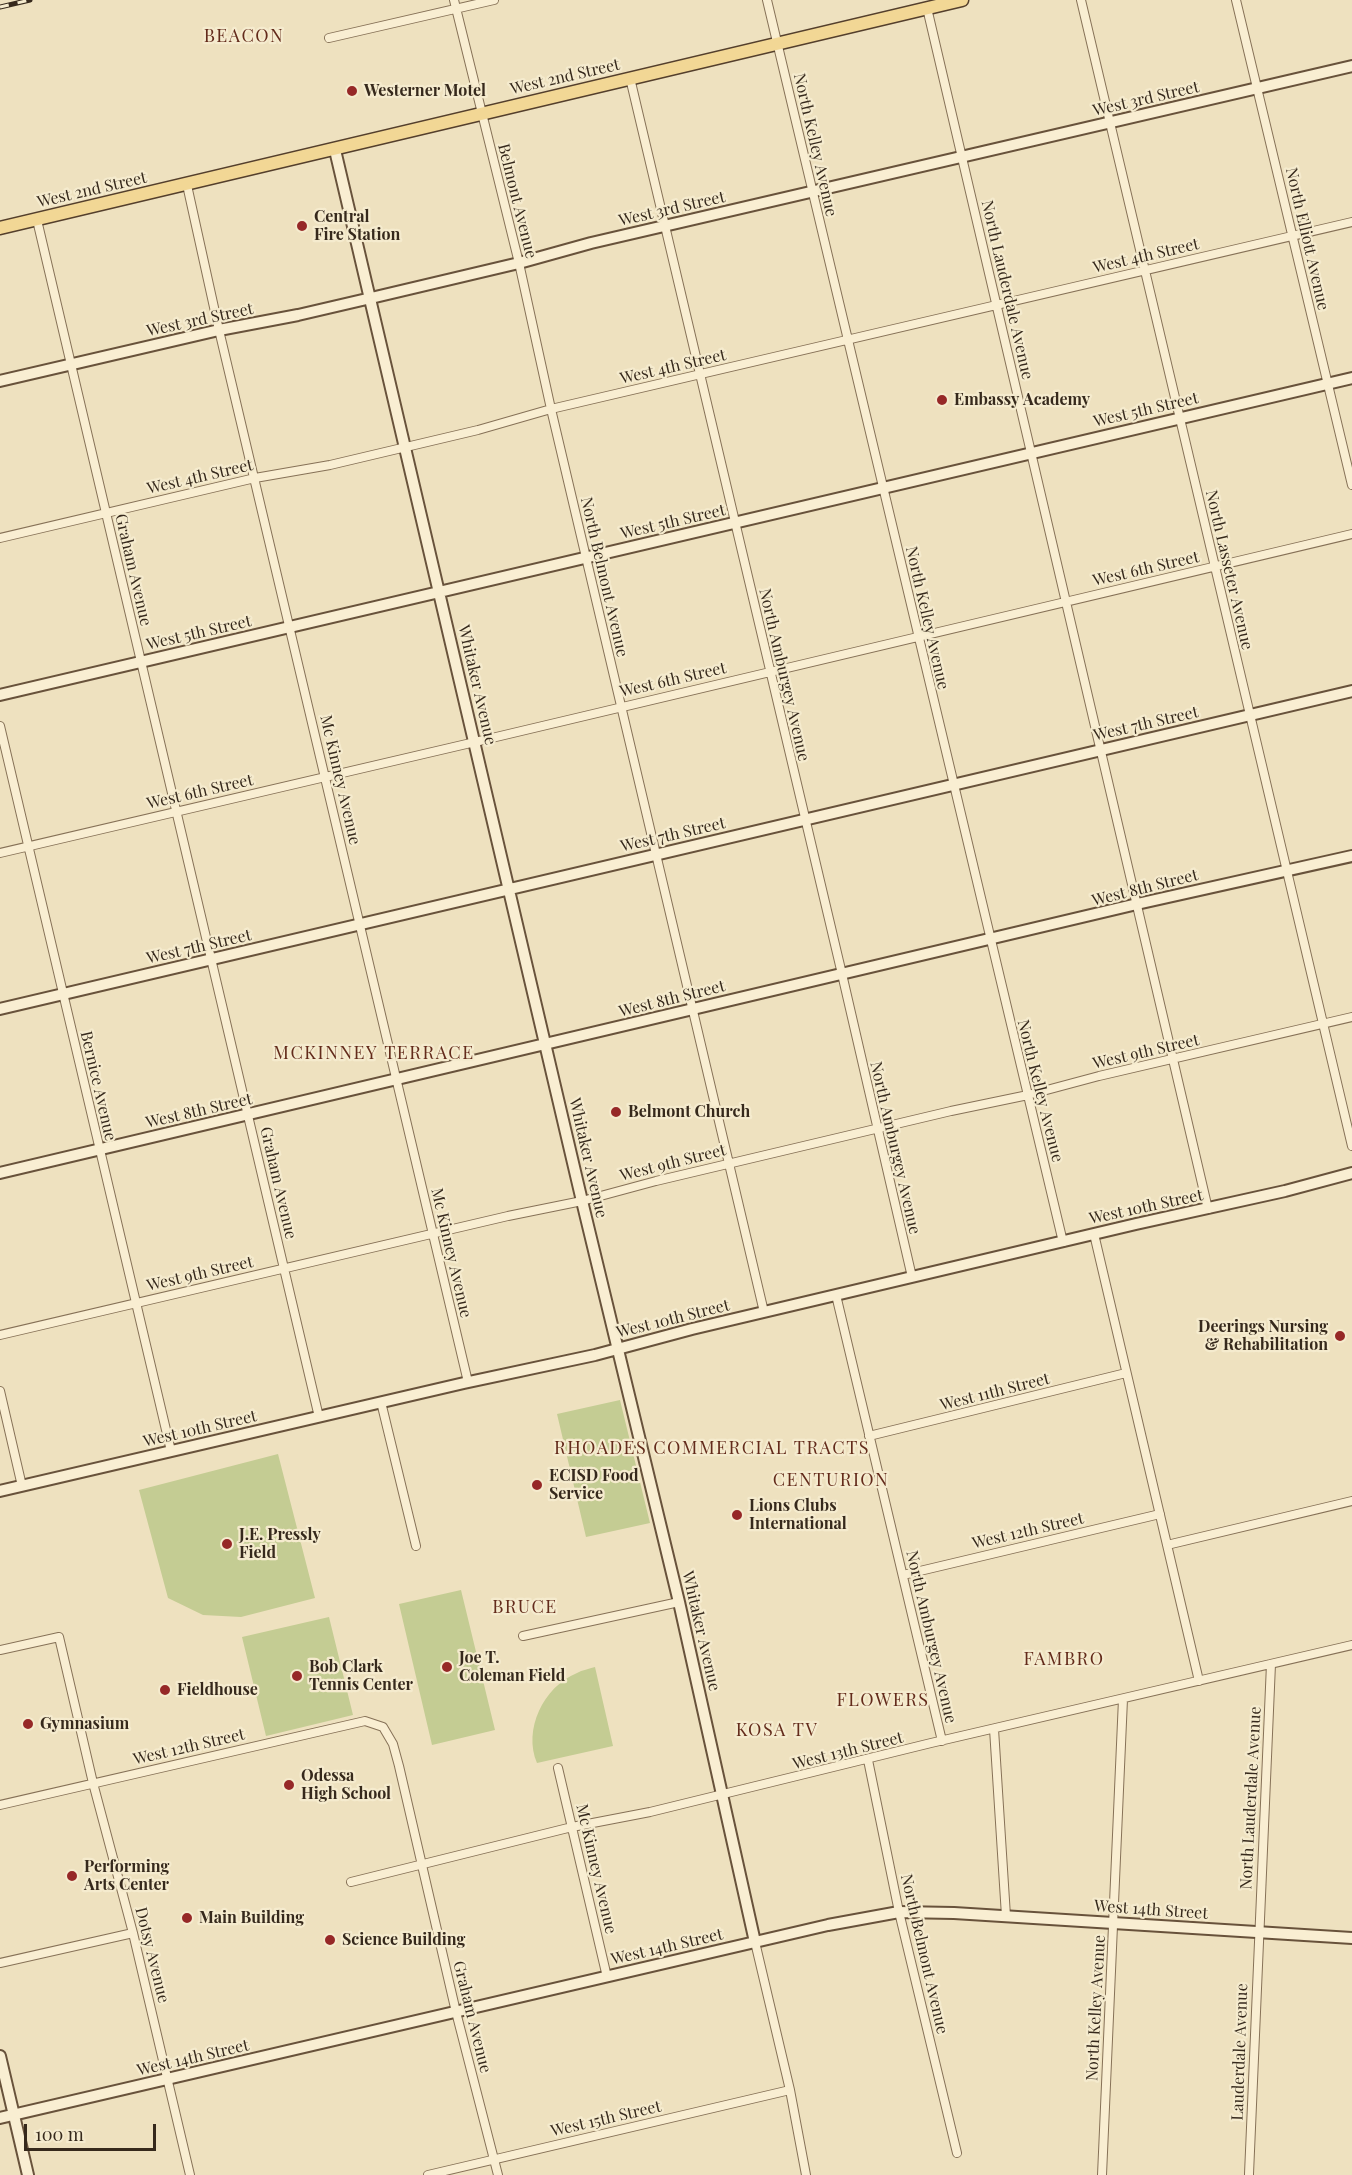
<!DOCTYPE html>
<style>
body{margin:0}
#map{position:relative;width:1352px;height:2175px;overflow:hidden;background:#eee1bf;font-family:"Playfair Display",serif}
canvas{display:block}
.scale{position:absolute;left:24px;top:2124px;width:132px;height:27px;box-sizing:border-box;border:3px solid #36291c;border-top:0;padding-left:8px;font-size:18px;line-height:21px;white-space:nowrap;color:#36291c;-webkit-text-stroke:4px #f5ebce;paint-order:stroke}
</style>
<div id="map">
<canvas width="1352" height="2175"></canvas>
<div class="scale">100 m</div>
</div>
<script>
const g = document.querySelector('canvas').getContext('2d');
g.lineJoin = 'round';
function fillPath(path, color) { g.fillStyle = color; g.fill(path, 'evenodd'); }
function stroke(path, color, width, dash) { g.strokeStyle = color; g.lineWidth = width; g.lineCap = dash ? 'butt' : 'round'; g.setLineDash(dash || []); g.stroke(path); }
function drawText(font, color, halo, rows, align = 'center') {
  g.font = font + ' "Playfair Display",serif'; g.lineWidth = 4.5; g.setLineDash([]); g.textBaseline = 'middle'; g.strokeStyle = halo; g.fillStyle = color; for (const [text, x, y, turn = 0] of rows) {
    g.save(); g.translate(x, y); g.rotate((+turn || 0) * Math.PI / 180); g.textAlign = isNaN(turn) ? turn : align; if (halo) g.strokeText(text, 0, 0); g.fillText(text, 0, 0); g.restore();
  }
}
fillPath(new Path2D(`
 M620,1400l30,123 -64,14 -29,-123z
 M278,1454l37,144 -74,19 -38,-2 -35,-17 -29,-108z
 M461,1590l34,140 -63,15 -33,-141z
 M329,1617l24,98 -87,21 -24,-99z
 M595,1667l18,79 -76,17c-14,-33 6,-76 40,-90 5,-3 12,-4 18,-6z`), '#c4cc93');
const street = new Path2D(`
 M454,0l65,263 32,146 213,903
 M767,0l296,1242
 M1081,0l271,1146
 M1236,0l116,485
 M927,8l281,1201
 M329,38l165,-38
 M630,78l212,896 70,303
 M187,185l32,145 249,1052
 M37,220l282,1197
 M0,538l255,-60 75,-13 148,-35 73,-21 801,-187
 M0,726l171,725
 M0,853l475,-111 877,-208
 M1094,1234l105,447
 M836,1295l106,446
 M0,1335l508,-119 74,-15 74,-20 295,-70 77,-16 71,-19 253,-59
 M0,1391l22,95
 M381,1402l35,144
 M869,1436l257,-63
 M1167,1545l185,-44
 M903,1575l257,-61
 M523,1636l156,-34
 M0,1650l59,-13 34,146 40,150 57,242
 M994,1729l12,187
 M868,1760l31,152 58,241
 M558,1768l49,209
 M0,1805l365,-84 18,6 10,17 6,22 57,246 42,163
 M351,1882l221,-55 78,-15 281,-69 421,-98
 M755,1942l35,148 16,85
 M0,1963l133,-30
 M1249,2174l22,-510
 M428,2175l362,-85
 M1102,2175l21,-476`);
const secondary = new Path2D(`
 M335,150l247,1051 97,401 76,340
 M0,381l219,-51 79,-15 73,-17 148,-35 72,-20 761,-177
 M0,695l1352,-317
 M0,1009l1352,-318
 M0,1173l1137,-269 215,-48
 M0,1491l464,-108 131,-28 97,-26 444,-105 149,-33 67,-18
 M0,2056l28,119
 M0,2118l828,-193 71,-13 55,1 398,25`);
const primary = new Path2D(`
 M0,228l962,-228`);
stroke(street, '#867157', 10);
stroke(secondary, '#68523b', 14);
stroke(primary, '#543f2c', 15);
stroke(street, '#f9eed2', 8);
stroke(secondary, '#f9eed2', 10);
stroke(primary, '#f2d795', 12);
const rail = new Path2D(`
 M0,7l30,-7`);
stroke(rail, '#36291c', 5);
stroke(rail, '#f5ebce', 3, [9]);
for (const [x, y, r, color] of [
 [352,91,6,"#962827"],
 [302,226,6,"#962827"],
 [942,400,6,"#962827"],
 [616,1112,6,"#962827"],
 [1340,1336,6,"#962827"],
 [537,1485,6,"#962827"],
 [737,1515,6,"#962827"],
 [227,1544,6,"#962827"],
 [447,1667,6,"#962827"],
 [297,1676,6,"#962827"],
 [165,1690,6,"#962827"],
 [28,1724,6,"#962827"],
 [289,1785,6,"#962827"],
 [72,1876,6,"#962827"],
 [187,1918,6,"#962827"],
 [330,1940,6,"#962827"]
]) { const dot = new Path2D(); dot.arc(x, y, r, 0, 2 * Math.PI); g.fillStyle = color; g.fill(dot); stroke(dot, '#f5ebce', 2); }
drawText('16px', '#36291c', '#f5ebce', [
 ["West 2nd Street",565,77,-13],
 ["West 3rd Street",1146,99,-13],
 ["North Kelley Avenue",815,145,77],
 ["West 2nd Street",92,190,-13],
 ["Belmont Avenue",517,201,76],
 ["West 3rd Street",672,209,-13],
 ["North Elliott Avenue",1307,239,77],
 ["West 4th Street",1146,256,-13],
 ["North Lauderdale Avenue",1007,290,77],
 ["West 3rd Street",200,320,-12],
 ["West 4th Street",673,367,-13],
 ["West 5th Street",1146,410,-13],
 ["West 4th Street",200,477,-13],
 ["West 5th Street",673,522,-13],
 ["West 6th Street",1146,569,-13],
 ["Graham Avenue",133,570,77],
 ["North Lasseter Avenue",1229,570,77],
 ["North Belmont Avenue",604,577,77],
 ["North Kelley Avenue",927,618,77],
 ["West 5th Street",199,633,-13],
 ["North Amburgey Avenue",784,675,77],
 ["West 6th Street",673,680,-13],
 ["Whitaker Avenue",477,685,77],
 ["West 7th Street",1146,724,-13],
 ["Mc Kinney Avenue",340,780,77],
 ["West 6th Street",200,792,-13],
 ["West 7th Street",673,835,-13],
 ["West 8th Street",1145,888,-14],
 ["West 7th Street",199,947,-13],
 ["West 8th Street",672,999,-14],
 ["West 9th Street",1146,1052,-13],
 ["Bernice Avenue",98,1086,77],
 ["North Kelley Avenue",1040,1091,76],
 ["West 8th Street",199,1111,-13],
 ["North Amburgey Avenue",895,1148,77],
 ["Whitaker Avenue",588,1158,77],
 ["West 9th Street",673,1163,-14],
 ["Graham Avenue",278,1183,77],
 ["West 10th Street",1146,1207,-12],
 ["Mc Kinney Avenue",451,1253,77],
 ["West 9th Street",200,1274,-13],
 ["West 10th Street",673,1319,-14],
 ["West 11th Street",995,1392,-14],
 ["West 10th Street",200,1429,-13],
 ["West 12th Street",1028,1531,-13],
 ["Whitaker Avenue",701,1631,77],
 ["North Amburgey Avenue",931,1637,77],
 ["West 12th Street",189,1747,-13],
 ["West 13th Street",848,1751,-14],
 ["North Lauderdale Avenue",1251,1798,-87],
 ["Mc Kinney Avenue",596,1869,77],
 ["West 14th Street",1151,1910,4],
 ["West 14th Street",667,1947,-13],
 ["North Belmont Avenue",924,1954,77],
 ["Dotsy Avenue",152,1955,76],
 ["North Kelley Avenue",1096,2008,-87],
 ["Graham Avenue",472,2017,76],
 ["Lauderdale Avenue",1240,2052,-88],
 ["West 14th Street",193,2058,-13],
 ["West 15th Street",606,2119,-13]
]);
drawText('bold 16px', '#36291c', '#f5ebce', [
 ["Westerner Motel",364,91],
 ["Central",314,217],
 ["Fire Station",314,235],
 ["Embassy Academy",954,400],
 ["Belmont Church",628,1112],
 ["Deerings Nursing",1328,1327,"right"],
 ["& Rehabilitation",1328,1345,"right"],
 ["ECISD Food",549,1476],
 ["Service",549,1494],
 ["Lions Clubs",749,1506],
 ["International",749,1524],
 ["J.E. Pressly",239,1535],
 ["Field",239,1553],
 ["Joe T.",459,1658],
 ["Coleman Field",459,1676],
 ["Bob Clark",309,1667],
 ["Tennis Center",309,1685],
 ["Fieldhouse",177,1690],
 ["Gymnasium",40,1724],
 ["Odessa",301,1776],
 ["High School",301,1794],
 ["Performing",84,1867],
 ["Arts Center",84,1885],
 ["Main Building",199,1918],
 ["Science Building",342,1940]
], 'left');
g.letterSpacing = '1.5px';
drawText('18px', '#632b1b', '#f5ebce', [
 ["BEACON",244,36],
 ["MCKINNEY TERRACE",374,1053],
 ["RHOADES COMMERCIAL TRACTS",712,1448],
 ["CENTURION",831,1480],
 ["BRUCE",525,1607],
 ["FAMBRO",1064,1659],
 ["FLOWERS",883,1700],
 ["KOSA TV",777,1730]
]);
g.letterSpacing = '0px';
</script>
